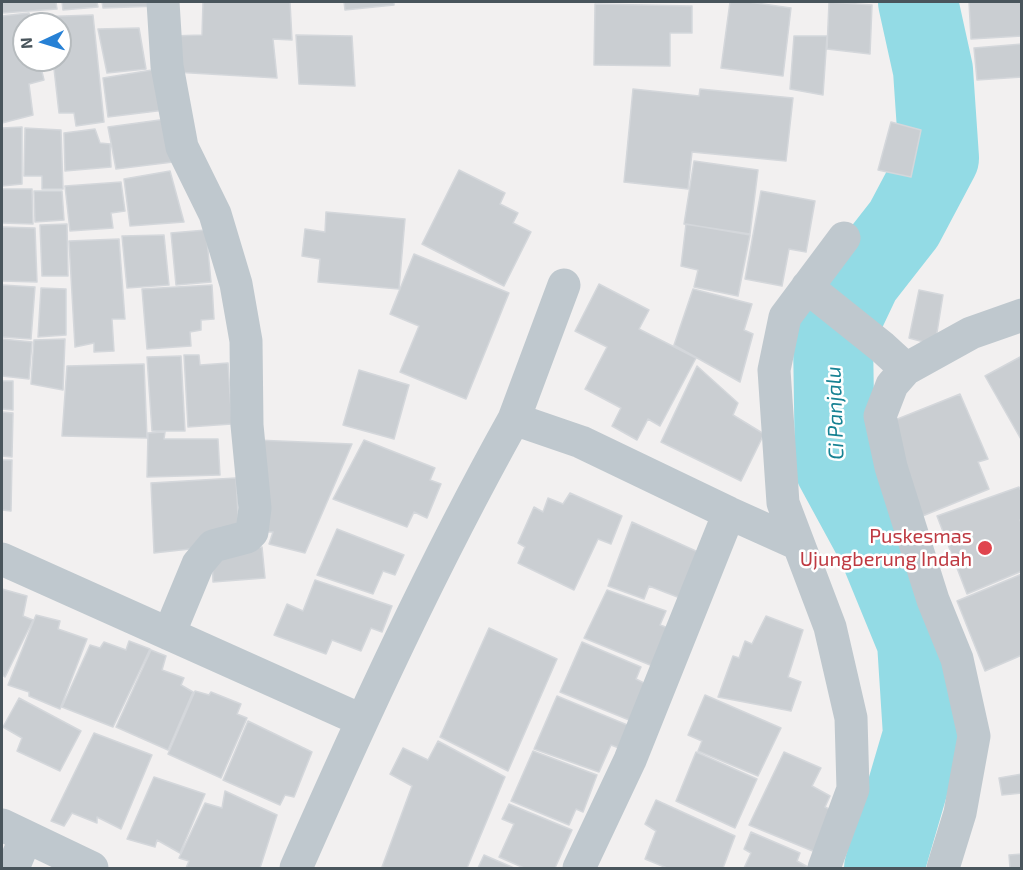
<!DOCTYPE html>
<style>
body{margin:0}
#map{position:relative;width:1023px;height:870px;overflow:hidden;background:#f2f0f0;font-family:"Exo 2",sans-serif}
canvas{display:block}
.frame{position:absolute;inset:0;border:3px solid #49555c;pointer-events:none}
.north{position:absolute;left:12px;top:12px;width:60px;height:60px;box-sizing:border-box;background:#fff;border:2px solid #b6bbbe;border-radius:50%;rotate:266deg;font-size:16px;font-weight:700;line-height:24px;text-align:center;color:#49555c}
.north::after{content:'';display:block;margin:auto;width:21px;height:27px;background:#2781d5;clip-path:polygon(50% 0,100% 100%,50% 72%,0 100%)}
</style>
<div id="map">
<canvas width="1023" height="870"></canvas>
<div class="frame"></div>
<div class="north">N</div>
</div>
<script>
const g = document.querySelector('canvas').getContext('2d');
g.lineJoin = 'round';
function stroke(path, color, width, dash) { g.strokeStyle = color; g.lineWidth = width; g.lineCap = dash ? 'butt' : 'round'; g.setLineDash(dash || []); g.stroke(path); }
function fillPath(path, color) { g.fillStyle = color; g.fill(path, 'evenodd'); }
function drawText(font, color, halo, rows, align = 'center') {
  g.font = font + ' "Exo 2",sans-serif'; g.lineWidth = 5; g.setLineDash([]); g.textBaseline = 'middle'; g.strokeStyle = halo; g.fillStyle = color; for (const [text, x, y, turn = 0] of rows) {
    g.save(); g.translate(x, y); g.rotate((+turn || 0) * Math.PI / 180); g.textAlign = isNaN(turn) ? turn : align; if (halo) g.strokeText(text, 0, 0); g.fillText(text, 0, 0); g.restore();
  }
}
stroke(new Path2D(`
 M884,868l39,-133 -6,-93 -39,-95 -43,-79 -2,-130 28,-59 43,-55 35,-66 -6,-88 -15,-68`), '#93dbe5', 80);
const building = new Path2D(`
 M2,2h54l1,7 -55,4z
 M62,2h35l1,5 -35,3z
 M102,2h56l1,4 -56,2z
 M203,2h87l2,38 -19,-1 4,39 -103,-6 -2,-36 30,-1z
 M344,2h50v3l-49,5z
 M730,2h19l42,6 -8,68 -62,-8z
 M829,2l43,3 -2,49 -43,-5z
 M969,2h53v34l-51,3z
 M595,4l97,2v27h-22v33l-76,-1z
 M29,13l2,11h-7v36h15l5,20 -15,4 4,31 -31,8v-107z
 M93,15l11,107 -28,4 -2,-13h-15l-6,-53h7v-36h-24l-1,-7z
 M139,28l7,41 -39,4 -9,-44z
 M296,35l56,1 3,50 -56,-2z
 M794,36h33l-4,59 -33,-6z
 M1022,44v33l-45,3 -3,-32z
 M158,69l7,41 -57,7 -5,-39z
 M633,89l66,7 1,-7 93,9 -7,63 -94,-9 -4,37 -64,-7z
 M167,119l6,43 -57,7 -8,-42z
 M891,122l30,8 -10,47 -33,-7z
 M22,127v57l-20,2v-58z
 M25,128l36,2 2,59h-21v-13h-18z
 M95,129l5,14 10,1 1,23 -46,4 -1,-38z
 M694,161l64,9 -8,64 -66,-10z
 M459,170l46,23 -5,11 18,9 -5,10 18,9 -27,54 -82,-42z
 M170,171l14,51 -54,4 -6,-47z
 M121,182l4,29 -14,2 2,15 -43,3 -5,-45z
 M2,189h30l1,35 -31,-1z
 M34,191h28l2,29 -29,2z
 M761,191l54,10 -9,51 -17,-3 -7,37 -37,-7z
 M326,212l79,7 -6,70 -81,-7 2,-23 -18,-3 3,-27 20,3z
 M67,224l1,52h-26l-2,-51z
 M686,224l64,11 -12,61 -44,-9 4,-17 -17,-4z
 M2,227l33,1 2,54 -35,-1z
 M206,230l5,52 -35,3 -5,-52z
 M164,235l5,50 -42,3 -5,-52z
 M119,239l6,80h-13l2,32 -20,1v-9l-19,4 -6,-106z
 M414,254l95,39 -43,106 -66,-27 19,-46 -29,-12z
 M599,284l50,26 -10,19 57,29 -36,68 -12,-7 -11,21 -25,-14 9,-18 -36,-19 22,-42 -32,-16z
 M2,285l33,2 -4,52 -29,-2z
 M212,285l2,34 -13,1v10l-11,2 1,14 -44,3 -5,-60z
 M41,288l25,1v46l-28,2z
 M693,289l59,15 -8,26 9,4 -13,48 -66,-37z
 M919,290l24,5 -8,50 -26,-7z
 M2,339l30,3 -3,37 -27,-3z
 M65,339l-2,51 -32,-6 3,-44z
 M184,355h15l1,10 28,-2 4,61 -44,3z
 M181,356l4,75h-33l-5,-74z
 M1022,356v85l-37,-65z
 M144,364l3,74 -85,-2 5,-70z
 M697,366l41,37 -5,12 31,19 -23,47 -80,-39z
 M359,370l50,15 -15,54 -51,-14z
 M2,381h11v29l-11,-1z
 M960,394l28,65 -10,3 11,27 -69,28 -35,-93z
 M2,412l11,1 -1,44 -10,-1z
 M165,432l-1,7h54l2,36 -73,2 1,-44z
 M256,440l96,4 -47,109 -36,-9 4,-12h-10z
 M364,440l71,28 -5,12 11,4 -14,34 -13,-6 -7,15 -74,-28z
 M2,460h10l-1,51 -9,-1z
 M236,478l3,56 -31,13 -54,6 -3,-70z
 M1019,487l3,6v26l-2,1 2,5v46l-55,23 -30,-78z
 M570,493l52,23 -11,28 -13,-5 -24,51 -56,-27 7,-16 -7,-4 16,-36 9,5 5,-14 15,6z
 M632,522l66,30 -18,46 -31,-12 -5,13 -36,-13z
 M337,529l67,26 -9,20 -12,-4 -10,23 -56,-19z
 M262,547l3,31 -52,4 -1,-31z
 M1022,574v81l-37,16 -28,-70z
 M315,580l77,26 -10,26 -11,-4 -10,23 -29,-11 -6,14 -52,-19 13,-31 16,7z
 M2,589l25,7 -4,20 10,4 -28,57 -3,-2z
 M607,590l59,21 -6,14 11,4 -16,38 -71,-29z
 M36,615l24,6 -2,8 29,10 -27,70 -31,-13v-4l-21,-7z
 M766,616l37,14 -15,47 13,5 -10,29 -73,-14 15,-41 6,2 6,-17 7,3z
 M489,628l68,31 -49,112 -68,-34z
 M129,641l21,8 -37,78 -51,-20 28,-62 10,3 4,-6 22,8z
 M582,642l59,25 -5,12 18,9 -15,36 -79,-32z
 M151,650l15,6 -4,14 22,8 -3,7 12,7 -25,58 -52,-23z
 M195,691l14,4 2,-3 30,12 -4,10 10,4 -26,60 -53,-24z
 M705,695l76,33 -23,48 -60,-25 4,-10 -14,-6z
 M557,696l80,33 -10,22 -16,-6 -12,27 -65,-23z
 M19,698l62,33 -21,40 -43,-20 5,-13 -19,-11z
 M248,721l64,31 -18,45 -9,-2 -5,10 -57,-25z
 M94,733l58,22 -31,74 -24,-12v6l-25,-10 -8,13 -13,-5z
 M438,741l67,36 -38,91h-81l-4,-1 30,-81 -22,-12 13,-26 25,12z
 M533,751l64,24 -14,37 -7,-3 -7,16 -58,-24z
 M696,752l61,27 -22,49 -59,-27z
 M784,752l37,16 -9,18 18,10 -5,11 8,4 -8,45 -76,-31z
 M1022,774v19l-20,2 -3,-17z
 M154,777l51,17 -25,59 -23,-13 -2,7 -28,-8z
 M225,791l52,24 -17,53h-74l3,-7 -10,-3 26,-55 17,5z
 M656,800l79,36 -12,32h-56l-22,-9 11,-28 -11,-7z
 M509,804l63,26 -17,38h-31l-25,-11 15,-33 -12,-5z
 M751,832l49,21 -3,8 11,6 -1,1h-63l7,-15 -7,-4z
 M1022,854v14h-12l-1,-13z
 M484,855l30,13h-36z`);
fillPath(building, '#caced2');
stroke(building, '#d4d7db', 1.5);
stroke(new Path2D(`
 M163,2l4,64 15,81 33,67 21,70 10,57 1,84 8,83 -3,24 -5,5 -34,9 -15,18 -29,70
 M807,287l75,60 24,22
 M514,419l50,-134
 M2,559l359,161
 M2,825l90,43
 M13,868l13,-31
 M296,868c67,-152 137,-304 218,-449l67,23 148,71 69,31
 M579,868l51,-108 99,-247
 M824,868l29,-79 -2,-71 -21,-91 -47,-124 -9,-133 11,-53 59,-79
 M943,868l17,-55 14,-77 -17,-77 -24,-59 -42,-133 -11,-51 12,-31 14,-16 65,-36 51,-18`), '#bfc8ce', 33);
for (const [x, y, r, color] of [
 [985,548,8,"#e0444e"]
]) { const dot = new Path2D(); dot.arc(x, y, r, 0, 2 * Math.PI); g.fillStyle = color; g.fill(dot); stroke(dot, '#fff', 2); }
drawText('20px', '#be3a42', '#fff', [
 ["Puskesmas",972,536],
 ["Ujungberung Indah",972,559]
], 'right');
drawText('italic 21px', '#178293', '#fff', [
 ["Ci Panjalu",835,413,-92]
]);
</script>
